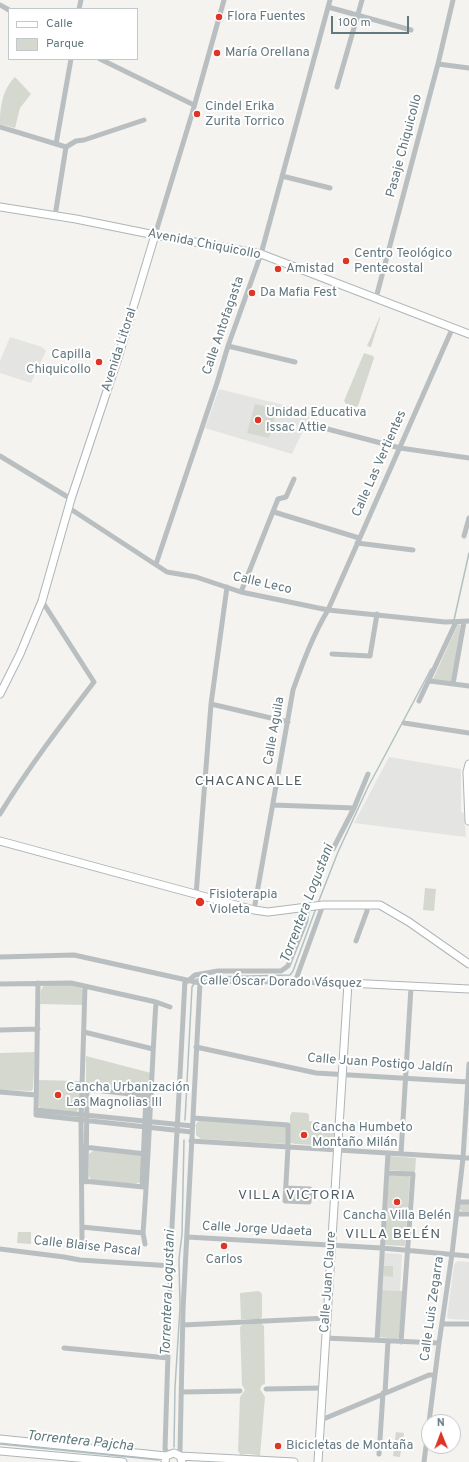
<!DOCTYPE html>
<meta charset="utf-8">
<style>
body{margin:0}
#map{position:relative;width:469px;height:1462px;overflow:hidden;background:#f4f3ef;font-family:Overpass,sans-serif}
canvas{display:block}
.legend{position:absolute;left:8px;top:8px;width:130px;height:52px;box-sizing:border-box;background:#fff;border:1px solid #c1c9cc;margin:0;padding:5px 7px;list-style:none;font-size:12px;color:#63777f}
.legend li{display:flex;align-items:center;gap:8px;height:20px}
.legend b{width:20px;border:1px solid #c1c9cc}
.north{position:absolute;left:421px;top:1414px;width:40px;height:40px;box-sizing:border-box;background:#fff;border:1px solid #c1c9cc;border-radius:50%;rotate:359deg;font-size:11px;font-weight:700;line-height:16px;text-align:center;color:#63777f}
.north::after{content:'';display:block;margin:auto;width:14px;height:18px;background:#dd3526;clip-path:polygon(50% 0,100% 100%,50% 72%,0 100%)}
.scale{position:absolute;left:331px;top:16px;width:78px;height:18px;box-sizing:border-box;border:2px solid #63777f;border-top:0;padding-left:5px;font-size:12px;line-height:14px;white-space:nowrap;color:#63777f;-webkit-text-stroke:3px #fff;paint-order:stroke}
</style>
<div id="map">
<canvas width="469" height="1462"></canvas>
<ul class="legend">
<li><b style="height:5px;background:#fff"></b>Calle</li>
<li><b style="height:11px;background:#d4d8cf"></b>Parque</li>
</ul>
<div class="north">N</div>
<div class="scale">100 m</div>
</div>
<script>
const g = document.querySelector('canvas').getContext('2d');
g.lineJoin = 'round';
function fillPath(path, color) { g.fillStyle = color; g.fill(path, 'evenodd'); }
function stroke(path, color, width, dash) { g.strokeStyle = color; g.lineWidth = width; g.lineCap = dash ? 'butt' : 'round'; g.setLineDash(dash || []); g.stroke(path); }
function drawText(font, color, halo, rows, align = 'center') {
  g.font = font + ' Overpass,sans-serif'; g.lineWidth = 4; g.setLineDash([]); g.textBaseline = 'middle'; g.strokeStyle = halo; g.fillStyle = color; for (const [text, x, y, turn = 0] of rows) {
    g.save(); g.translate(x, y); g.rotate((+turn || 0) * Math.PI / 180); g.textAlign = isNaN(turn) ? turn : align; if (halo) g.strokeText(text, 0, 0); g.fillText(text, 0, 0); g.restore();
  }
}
fillPath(new Path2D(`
 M10,337l32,10 4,4 -15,32 -31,-10v-12z
 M219,389l93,23 -20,42 -87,-26z
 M389,757l72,12v43l3,1 2,24 -112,-14z
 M384,1253l17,1 1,1 -2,36 -18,-1z
 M458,1261l11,1v58l-20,-1 -2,-2 7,-53z`), '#e4e4e3');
fillPath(new Path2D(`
 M15,77l16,17 -11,14 -5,20 -15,-4c0,-16 2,-34 15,-47z
 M380,316v2l-9,29 -4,-1z
 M364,353l9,3 1,2 -16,48 -2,1 -10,-3 -2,-3z
 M255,404l22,5 -8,29 -22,-5z
 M458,624l3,1 -9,57 -19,-3z
 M425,888l11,1 -2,22 -11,-1z
 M70,984l10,3 3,3 -1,15 -42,-1 1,-14 3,-5z
 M35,1052l-2,36 -1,3 -32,-1v-37z
 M86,1056l65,17 -1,18 -4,2 -60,-8z
 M38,1080l42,1 -1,27 -3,4 -36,-4 -1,-2z
 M292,1112l15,1 2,2v6l8,1v2l18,1 -2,19 -3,2 -34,-2 -5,-1 -1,-2v-25z
 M199,1120l87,7v17l-85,-5 -5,-4v-11z
 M94,1150l46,5 2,3 -2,24 -5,2 -44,-4 -2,-4v-22z
 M390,1156l26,2 -1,14 -26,-2z
 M390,1175l19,1 1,2 -5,68 -20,-1 4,-69z
 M289,1190l17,1 1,9h-18l-2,-2z
 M469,1203v8h-7l-3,-2 1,-5z
 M18,1232h13v12l-14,-1z
 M384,1266h9v11l-9,-1z
 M381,1290l22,1 -4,46 -2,2 -18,-2z
 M259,1291l3,3v23l-2,2h-19l-1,-26z
 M261,1323l3,3 1,58 -3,1 -2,4 5,8 -5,59c-7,-2 -12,-3 -19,-1l-3,-4 2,-54 5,-7 -3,-5 -2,-58 2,-2z
 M396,1432l8,1 -4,24 -7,-1z`), '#d4d8cf');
stroke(new Path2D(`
 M454,620l15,-67
 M318,903l20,-51 30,-65 63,-118
 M185,1120l7,-133 5,-8 14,-2 79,-2 3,-4 23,-63
 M0,1444l159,16
 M174,1447l1,-60 5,-79 -1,-49 3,-25 2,-94`), '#b1c1c3', 1.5);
const secondary = new Path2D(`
 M0,207l76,12 79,16 106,19 208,80
 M0,694l20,-40 22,-53 29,-102 47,-141 37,-123
 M469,764l-2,8 2,49
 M0,841l254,69 14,2 55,-7h57l29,17 60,42
 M0,1439l166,17
 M0,1451l123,11
 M180,1456l114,6
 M165,1462l1,-6 8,-3 6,3 2,6
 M318,1462l30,-479 121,6`);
stroke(secondary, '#aeb5b8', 9);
stroke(new Path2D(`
 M0,5l9,5
 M328,7l83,23
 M79,9l2,-9
 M100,59l94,46
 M438,64l31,4
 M337,87l25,-87
 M0,127l66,20 10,-6 8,-1 60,-20
 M56,144l15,-85
 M282,176l48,12
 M55,216l11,-69
 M155,235l37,-121 32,-114
 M376,298l62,-234 15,-64
 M228,346l67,16
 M316,426l84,22 69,10
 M0,456l71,43
 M69,508l98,64 29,5 45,15 87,18 117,12 24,-1
 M274,512l85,26
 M464,536l5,-18
 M357,543l56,7
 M156,564l61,-181 11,-37 33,-92 69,-254
 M241,592l37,-93 8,-2 8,-18
 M332,654l38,2 7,-42
 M430,681l39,5
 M453,684l11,-62
 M419,701l37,-79
 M211,704l77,18
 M404,723l65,10
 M273,805l81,3
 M0,814c28,-46 61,-89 94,-132l-52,-81
 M333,849l21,-41 14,-34
 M196,895l15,-191 16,-117
 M254,910l39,-220c10,-28 20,-55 35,-80l125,-283
 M356,941l11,-30v-7
 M0,957l74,-2 126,28 15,-2 133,2
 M188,981l7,-6 23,-4h63l7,-5 18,-45 1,-8 -1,-6
 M295,982l28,-77
 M38,983l-2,132 156,17
 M0,984l71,-1 85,19 14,5
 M0,1030l38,-1
 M84,1032l69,17
 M196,1047l120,26 152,9
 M85,1089l64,7
 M0,1092l36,3
 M36,1110l157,16
 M193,1118l95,7v22l-3,54 24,1 1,-13 -24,-1
 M191,1141l278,17
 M84,1147l62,7
 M401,1154l10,-167
 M387,1173l26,1 -12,168
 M83,1181l61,6
 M86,1182l1,-93
 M142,1187l4,-92
 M458,1202h11
 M457,1214h12
 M82,1227l61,6
 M187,1237l195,11 87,8
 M82,1241l-1,-121 4,-134
 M145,1244l-2,-11c6,-77 8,-154 13,-231
 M0,1249l64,8 16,3 92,6
 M442,1324h27
 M183,1325l144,-7
 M325,1338l114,5
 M377,1340l11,-187
 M64,1348l104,10
 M266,1389l56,-1
 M182,1392l58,-1
 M385,1393l3,-52
 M321,1420l108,-45h6
 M379,1454l4,-61
 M169,1455l-4,-6 7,-223 13,-246
 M178,1455l2,-4 3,-142 17,-326
 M424,1462l15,-119 13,-89 11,-96 6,-94`), '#b9bfc1', 5);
stroke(secondary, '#fff', 7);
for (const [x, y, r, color] of [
 [219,17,4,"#dd3526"],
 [217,53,4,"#dd3526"],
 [197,114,4,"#dd3526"],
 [346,261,4,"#dd3526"],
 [278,269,4,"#dd3526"],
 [252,293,4,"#dd3526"],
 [99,362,4,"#dd3526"],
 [258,420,4,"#dd3526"],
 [200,902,5,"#dd3526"],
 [58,1095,4,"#dd3526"],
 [304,1135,4,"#dd3526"],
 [397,1202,4,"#dd3526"],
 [224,1246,4,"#dd3526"],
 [278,1446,4,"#dd3526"]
]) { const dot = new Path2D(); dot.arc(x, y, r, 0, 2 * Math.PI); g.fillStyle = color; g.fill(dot); stroke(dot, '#fff', 1.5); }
drawText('13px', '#63777f', '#fff', [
 ["Flora Fuentes",227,17],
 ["María Orellana",225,53],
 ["Cindel Erika",205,107],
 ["Zurita Torrico",205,122],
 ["Centro Teológico",354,254],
 ["Pentecostal",354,269],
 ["Amistad",286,269],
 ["Da Mafia Fest",260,293],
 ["Capilla",91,355,"right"],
 ["Chiquicollo",91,370,"right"],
 ["Unidad Educativa",266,413],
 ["Issac Attie",266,428],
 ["Fisioterapia",209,895],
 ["Violeta",209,910],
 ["Cancha Urbanización",66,1088],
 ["Las Magnolias III",66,1103],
 ["Cancha Humbeto",312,1128],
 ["Montaño Milán",312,1143],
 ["Cancha Villa Belén",397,1216,"center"],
 ["Carlos",224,1260,"center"],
 ["Bicicletas de Montaña",286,1446]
], 'left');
drawText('13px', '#63777f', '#fff', [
 ["Pasaje Chiquicollo",405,146,-75],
 ["Avenida Chiquicollo",204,245,11],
 ["Calle Antofagasta",224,326,-71],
 ["Avenida Litoral",120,350,-72],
 ["Calle Las Vertientes",380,464,-66],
 ["Calle Leco",262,584,13],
 ["Calle Aguila",275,731,-80],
 ["Calle Óscar Dorado Vásquez",281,983,1],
 ["Calle Juan Postigo Jaldín",380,1064,4],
 ["Calle Jorge Udaeta",257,1230,3],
 ["Calle Blaise Pascal",87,1247,6],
 ["Calle Juan Claure",329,1282,-86],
 ["Calle Luis Zegarra",433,1309,-82]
]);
g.letterSpacing = '1px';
drawText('14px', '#515f65', '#fff', [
 ["CHACANCALLE",249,782],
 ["VILLA VICTORIA",297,1196],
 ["VILLA BELÉN",393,1235]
]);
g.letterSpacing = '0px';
drawText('italic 14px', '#5f7a7d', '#fff', [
 ["Torrentera Logustani",308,904,-69],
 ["Torrentera Logustani",169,1293,-88],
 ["Torrentera Pajcha",80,1442,6]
]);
</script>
